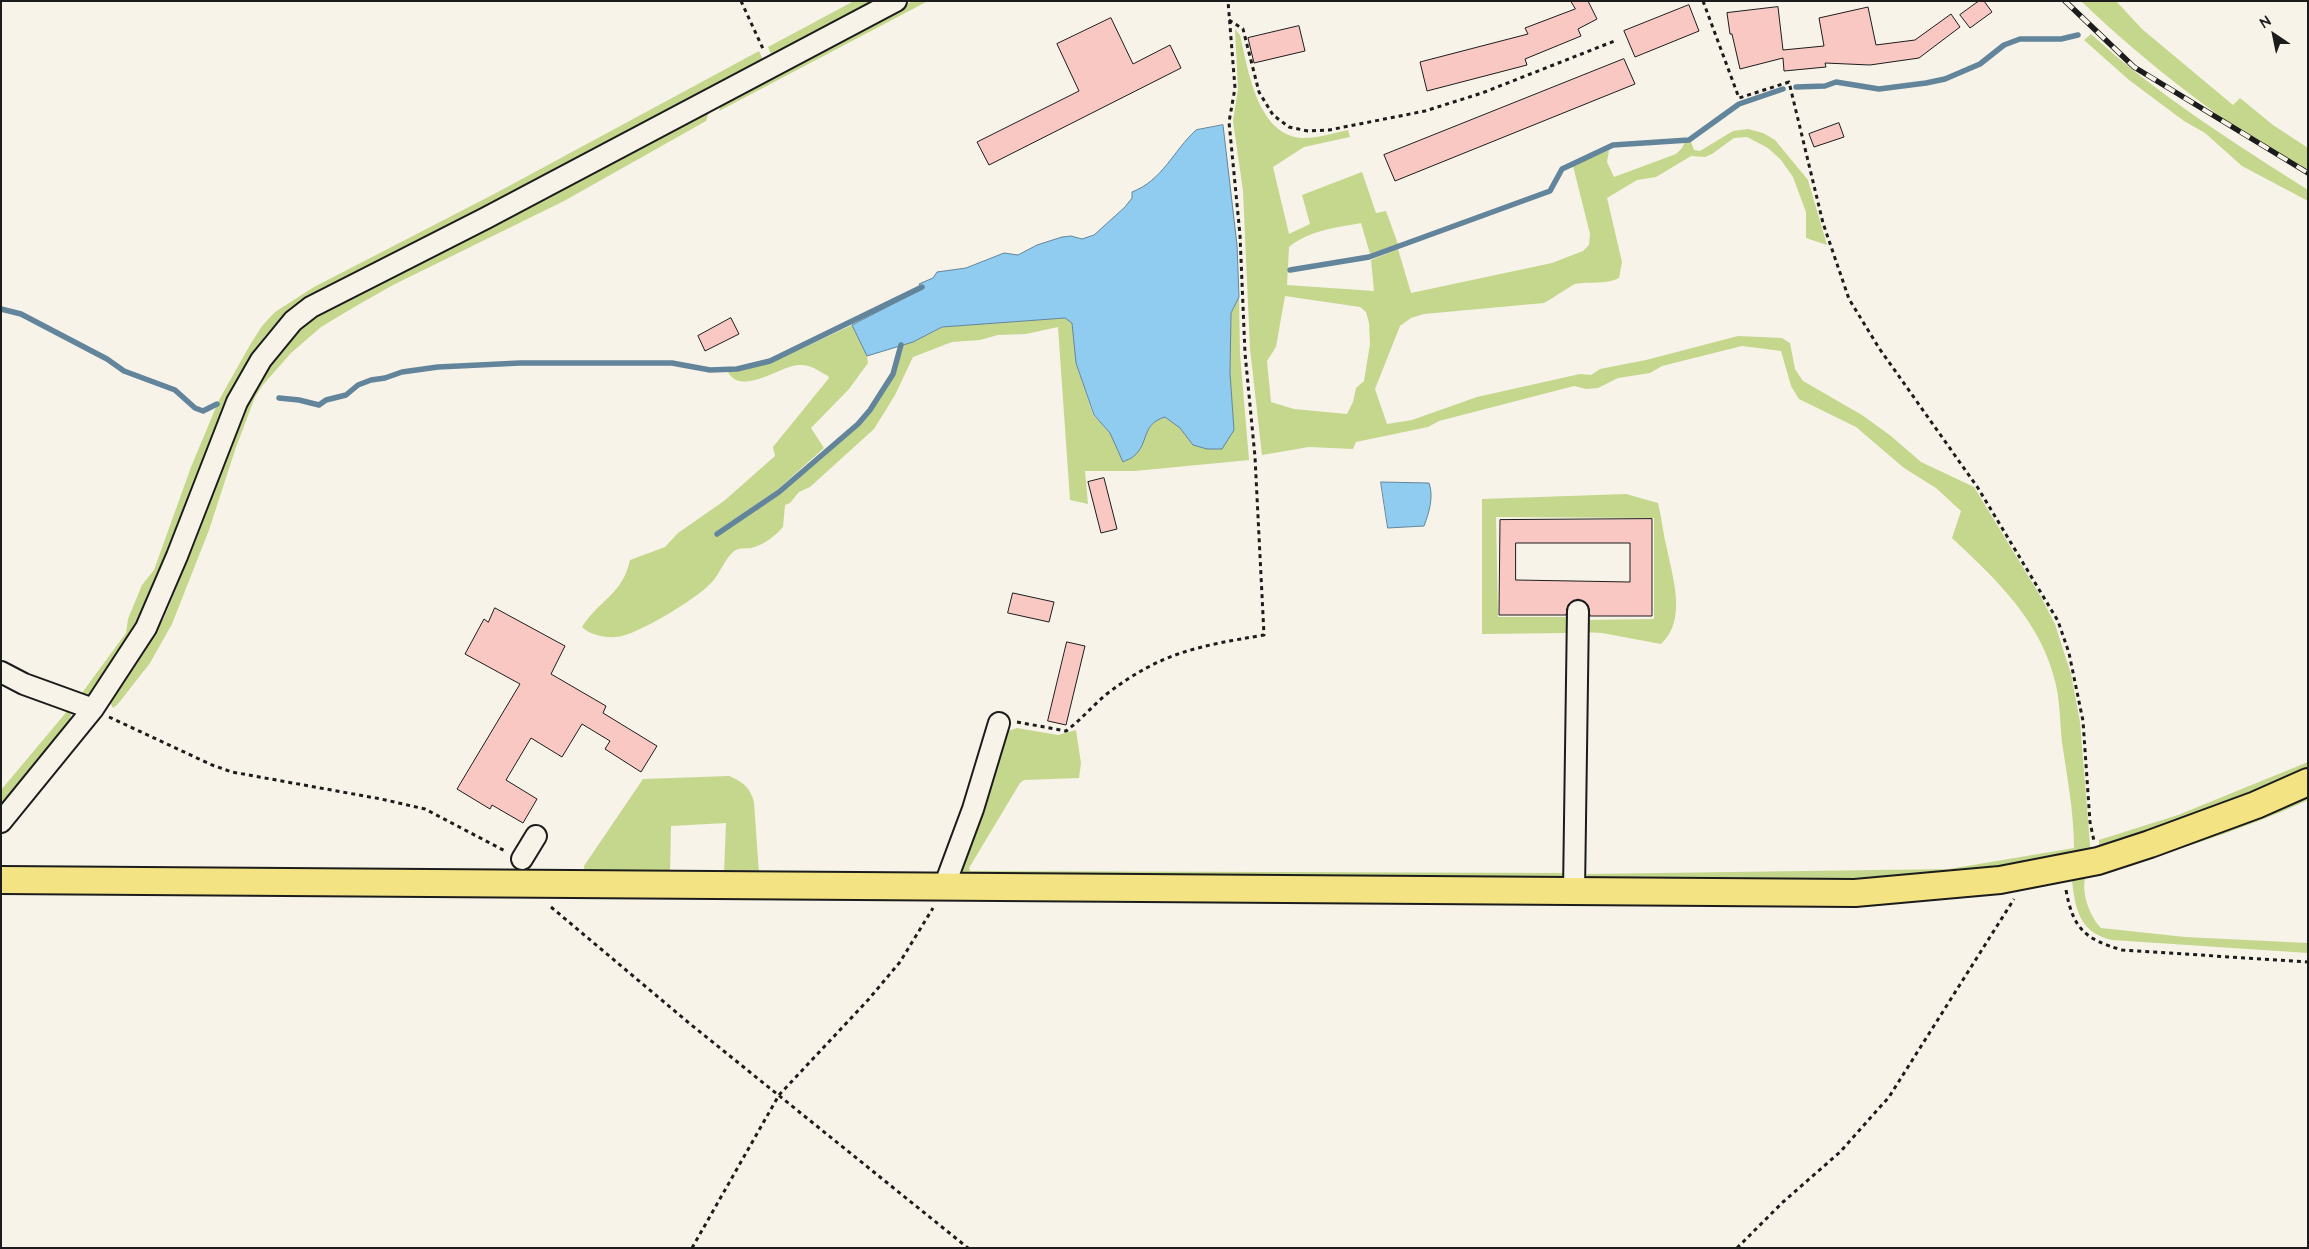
<!DOCTYPE html>
<style>
body{margin:0}
#map{position:relative;width:2309px;height:1249px;overflow:hidden;background:#f7f3e8;font-family:"Architects Daughter",sans-serif}
canvas{display:block}
.frame{position:absolute;inset:0;border:2px solid #1c1c1c;pointer-events:none}
.north{position:absolute;left:2249px;top:10px;width:50px;height:50px;-webkit-text-stroke:4px #f7f3e8;paint-order:stroke;rotate:326deg;font-size:14px;font-weight:700;line-height:20px;text-align:center;color:#1c1c1c}
.north::after{content:'';display:block;margin:auto;width:18px;height:22px;background:#1c1c1c;clip-path:polygon(50% 0,100% 100%,50% 72%,0 100%)}
</style>
<div id="map">
<canvas width="2309" height="1249"></canvas>
<div class="frame"></div>
<div class="north">N</div>
</div>
<script>
const g = document.querySelector('canvas').getContext('2d');
g.lineJoin = 'round';
function fillPath(path, color) { g.fillStyle = color; g.fill(path, 'evenodd'); }
function stroke(path, color, width, dash) { g.strokeStyle = color; g.lineWidth = width; g.lineCap = dash ? 'butt' : 'round'; g.setLineDash(dash || []); g.stroke(path); }
fillPath(new Path2D(`
 M854,1h30l-111,58 -5,-12z
 M913,1h15l-209,110 2,-8z
 M2081,1h35l26,28 91,76 7,-7 33,27 35,23v25c-80,-46 -160,-108 -227,-172z
 M1235,29l5,6c8,34 17,99 61,103 15,1 32,-5 47,-8l2,7 -46,10 -31,20 16,67 21,-10 -8,-29 60,-23 14,41 10,-2 12,33 -28,10 -9,-31c-26,5 -51,7 -72,24l-2,38 87,6 -3,-31 27,-11 13,44 141,-30 31,-12 6,-6 1,-11 -17,-68 36,-16 -2,12 7,15 62,-23 6,-6 3,-6h6l3,8 6,1 33,-20 15,-2 15,4 12,7 33,40 19,65 -21,-7v-26l-13,-35 -12,-17 -13,-12 -21,-11 -13,1 -22,16 -7,3 -14,-1 -35,21 -19,3 -30,18 15,64 -3,16c-14,7 -30,3 -44,6 -3,1 -25,16 -31,19l-120,11 -13,4 -11,8 -25,63 12,35 25,-4 65,-23 103,-23 11,1 9,-6 46,-9 92,-24 44,2 8,5 5,26 8,12 59,34 29,21 30,26 53,25 67,110 14,27 16,50 9,48 11,135 -215,27 -285,-4 -5,-6 363,-5 125,-21c0,-36 -7,-71 -12,-106 -2,-19 -2,-39 -6,-57 -14,-63 -60,-106 -104,-147l9,-27 -25,-23 -32,-20 -48,-41 -57,-28 -8,-13 -10,-35 -39,-5 -80,20 -12,7 -32,5 -20,10 -12,1 -12,-3 -135,35 -11,6 -72,15 -3,7 -44,-2 -47,8 -12,-106 -7,-158 -10,-70 5,-32zM1285,296l75,11 6,5 3,11 1,21 -6,37 -8,7 -3,14 -6,12 -53,-5 -23,-7 -4,-41 9,-14z
 M2091,34c65,60 142,108 217,156v11l-66,-35 -37,-33 -21,-12 -55,-41 -45,-40z
 M759,51l5,11 -468,247 -19,13 -13,15 -23,34 -44,104 -45,126 -35,59 -27,36 -6,3 -5,-2 47,-64 2,-14 14,-34 12,-15 37,-103 28,-67 31,-55 12,-19 13,-14 39,-25 182,-94z
 M710,108l-4,13 -142,80 -171,84 -37,21 -35,21 -30,26 -29,33 -7,11 -20,53 -26,80 -37,94 -22,39 -32,41 -5,4 -3,-6 2,-5 25,-34 27,-45 36,-88 26,-77 31,-74 35,-45 33,-23z
 M1239,297l1,57 9,106 -114,11h-50l3,33 -18,-4 -12,-173 -32,7 -28,1 -18,5 -28,2 -39,15 -18,38 -21,34 -64,58 -11,5 -9,11 -5,2 -2,22c-8,9 -19,18 -32,21 -6,1 -13,-1 -18,4 -9,8 -13,22 -22,31 -15,16 -68,48 -89,53 -12,3 -31,0 -40,-9 17,-27 41,-33 48,-67l35,-13 13,-14 46,-32 51,-45 -2,-9 56,-69 -1,-2c-9,-5 -18,-12 -29,-11 -17,0 -58,32 -71,7l45,-10 79,-37 15,31 1,7 -19,26 -38,39 13,20 -47,42 -63,43 2,2 55,-35 93,-79c19,-24 33,-47 40,-77l9,-2 29,-15 123,-9 7,5 4,40 17,52 17,18 13,29 33,-42 9,-3 15,11 13,17 41,-15 -4,-57 1,-60z
 M1626,494l32,9c4,16 5,31 9,46 6,30 20,71 -6,95l-59,-11 -19,-1 1,-12 70,-1v-101l-158,-1 2,100h73l-2,16 -87,1v-135z
 M69,709l2,5 -1,5 -69,88v-17z
 M1017,728l41,7 18,-5 5,33 -2,15 -55,2 -4,3 -51,85 1,3 597,2 -3,7 -601,1 -6,-10 48,-136 3,-4z
 M2308,762v12l-209,76v-10l79,-25z
 M729,776c14,6 21,11 25,26l5,71h-35l2,-50 -55,3 -1,48 -85,1 -1,-9 59,-87z
 M2308,793v7c-72,33 -146,55 -222,76 -6,15 4,41 15,52l84,9 123,6v10l-196,-13c-36,-8 -37,-36 -41,-67z`), '#c4d78c');
const water = new Path2D(`
 M1223,125l14,120 2,52 -8,16 -1,60 4,57 -12,19h-15l-14,-4 -13,-17 -15,-11c-24,7 -16,27 -31,39 -3,3 -8,4 -11,6l-13,-29 -16,-18 -18,-52 -4,-40 -7,-5 -123,9 -29,15 -46,14 -15,-31 70,-36 -3,-5 14,-6 4,-6 29,-4 38,-15 14,2 19,-10 25,-8 9,-1 11,3 12,-4 31,-28 7,-9v-6c31,-12 41,-41 64,-62z
 M1381,482l48,1c5,13 0,30 -5,43l-36,2z`);
fillPath(water, '#90cbf0');
stroke(water, '#62859b', 1);
stroke(new Path2D(`
 M1796,87l29,-1 11,-4 43,7 47,-6 19,-4 35,-15 24,-19 16,-6h41l17,-4
 M1290,270l79,-13 181,-66 12,-22 51,-24 76,-5 50,-36 44,-15
 M1,309l20,5 86,45 17,12 51,19 20,18 8,3 14,-7
 M279,398l20,2 20,5 7,-5 20,-5 12,-10 13,-5 14,-2 17,-6 36,-5 82,-4h152l38,7 27,-1 33,-8 152,-74
 M717,534l62,-42 79,-68 12,-14 23,-36 8,-29`), '#62859b', 5.5);
const building = new Path2D(`
 M1571,1h17l9,18 -19,10 3,7 -56,23 2,6 -100,26 -7,-29 108,-28 -3,-6 50,-19z
 M1979,1h5l8,11 -22,16 -10,-13z
 M1689,5l10,26 -64,26 -11,-26z
 M1778,7l5,43 41,-4 -5,-28 49,-11 8,38 39,-5 36,-26 9,13 -41,31 -49,7 -45,-2 1,4 -42,4 -1,-13 -43,11 -8,-35h-2l-3,-21z
 M1111,18l22,46 37,-19 11,23 -192,97 -12,-23 102,-51 -22,-47z
 M1299,26l6,25 -51,12 -6,-25z
 M1624,59l11,25 -240,97 -11,-26z
 M1839,123l5,14 -30,10 -5,-13z
 M731,318l8,16 -34,17 -7,-15z
 M1104,478l13,51 -16,4 -13,-51z
 M1652,519v97h-62l-2,-11 -10,-6 -10,6 -2,10h-67l1,-95zM1516,543h114v39l-114,-2z
 M1013,593l41,9 -5,20 -41,-9z
 M495,608l70,38 -14,28 55,32 -3,7 54,33 -16,26 -36,-23 5,-8 -28,-17 -20,33 -31,-19 -25,42 31,19 -14,24 -31,-18 -2,4 -33,-20 63,-105 -55,-30 19,-35 4,3z
 M1067,642l18,4 -19,79 -18,-4z`);
fillPath(building, '#f9c8c3');
stroke(building, '#1c1c1c', 1);
const minor = new Path2D(`
 M1,672l23,12 69,25
 M1,822l92,-113 53,-81 31,-72 60,-154 24,-42 32,-39 18,-14 175,-89 410,-217
 M522,859l14,-23
 M944,887l29,-78 26,-86
 M1574,891l4,-280`);
const major = new Path2D(`
 M1,880l1854,13 145,-13 98,-19 52,-17 106,-39 52,-23`);
stroke(minor, '#1c1c1c', 24);
stroke(major, '#1c1c1c', 30);
stroke(new Path2D(`
 M741,1l23,50
 M1703,1l36,97 50,-16 34,141 26,76 30,49 99,140 80,133 11,32 14,68 7,101 4,19
 M1229,20l14,9 16,63 14,23 16,12 19,4 21,-1 96,-19 57,-18 135,-53
 M109,717l103,48 20,7 149,27 44,10 82,43
 M1017,722l49,9c15,-11 27,-26 42,-38 54,-41 91,-47 156,-58l-9,-178 -10,-104 -5,-118 -11,-113 6,-34 -7,-87
 M2066,890c7,39 19,49 56,60l186,12
 M551,907l138,116 279,225
 M692,1248l87,-153 89,-95 32,-38 33,-54
 M1737,1248l46,-46 57,-50 49,-55 125,-198`), '#1c1c1c', 3, [4, 4]);
stroke(minor, '#f7f3e8', 20);
stroke(major, '#f4e382', 26);
const rail = new Path2D(`
 M2065,1l69,66 174,106`);
stroke(rail, '#1c1c1c', 5.5);
stroke(rail, '#f7f3e8', 4, [11]);
</script>
